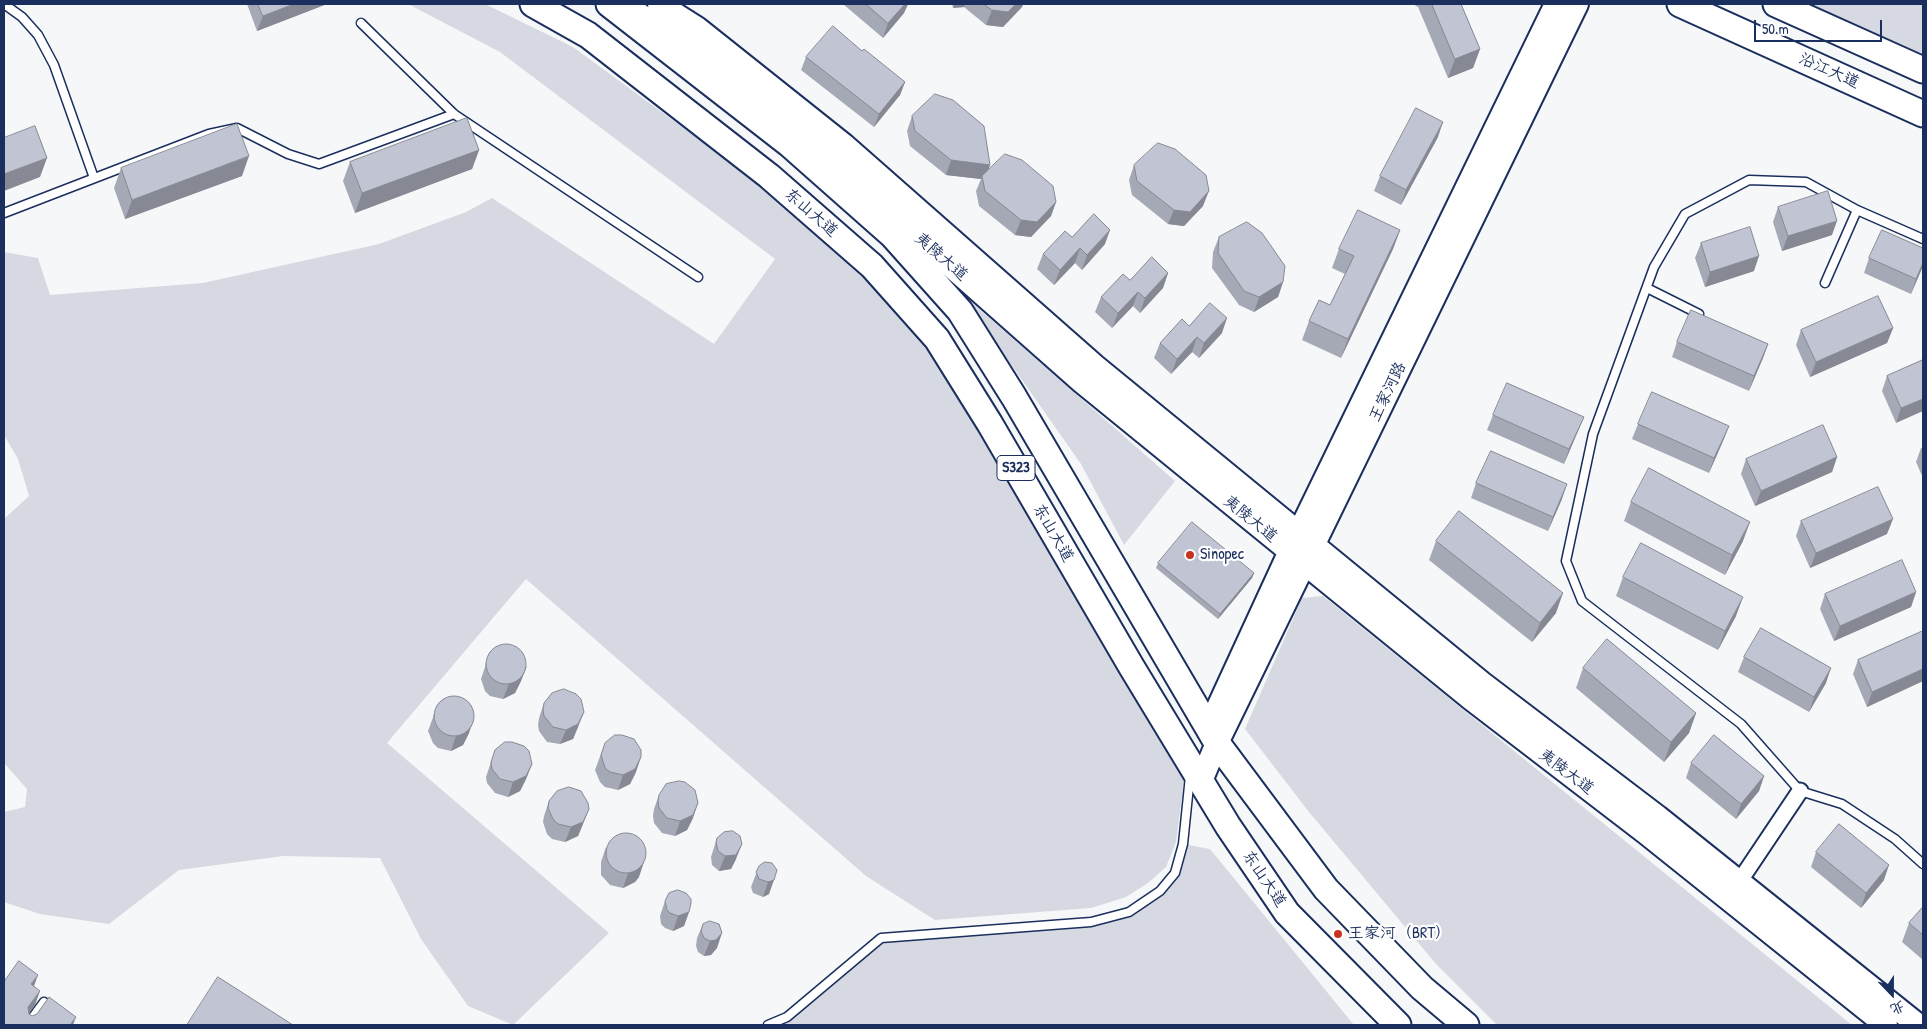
<!DOCTYPE html>
<meta charset="utf-8">
<style>
body{margin:0}
#map{position:relative;width:1927px;height:1029px;overflow:hidden;background:#f6f7f9;font-family:"Patrick Hand","LXGW WenKai TC",sans-serif}
canvas{display:block}
.frame{position:absolute;inset:0;border:5px solid #1b2f5e;pointer-events:none}
.north{position:absolute;left:1867px;top:969px;width:50px;height:50px;-webkit-text-stroke:4px #fff;paint-order:stroke;rotate:158deg;font-size:14px;font-weight:700;line-height:20px;text-align:center;color:#1b2f5e}
.north::after{content:'';display:block;margin:auto;width:18px;height:22px;background:#1b2f5e;clip-path:polygon(50% 0,100% 100%,50% 72%,0 100%)}
.scale{position:absolute;left:1754px;top:20px;width:128px;height:22px;box-sizing:border-box;border:2px solid #1b2f5e;border-top:0;padding-left:6px;font-size:15px;line-height:18px;white-space:nowrap;color:#1b2f5e;-webkit-text-stroke:4px #fff;paint-order:stroke}
</style>
<div id="map">
<canvas width="1927" height="1029"></canvas>
<div class="frame"></div>
<div class="north">北</div>
<div class="scale">50 m</div>
</div>
<script>
const g = document.querySelector('canvas').getContext('2d');
g.lineJoin = 'round';
function fillPath(path, color) { g.fillStyle = color; g.fill(path, 'evenodd'); }
function stroke(path, color, width, dash) { g.strokeStyle = color; g.lineWidth = width; g.lineCap = dash ? 'butt' : 'round'; g.setLineDash(dash || []); g.stroke(path); }
function drawText(font, color, halo, rows, align = 'center') {
  g.font = font + ' "Patrick Hand","LXGW WenKai TC",sans-serif'; g.lineWidth = 4.5; g.setLineDash([]); g.textBaseline = 'middle'; g.strokeStyle = halo; g.fillStyle = color; for (const [text, x, y, turn = 0] of rows) {
    g.save(); g.translate(x, y); g.rotate((+turn || 0) * Math.PI / 180); g.textAlign = isNaN(turn) ? turn : align; if (halo) g.strokeText(text, 0, 0); g.fillText(text, 0, 0); g.restore();
  }
}
fillPath(new Path2D(`
 M408,4h77l88,43 172,126 111,97 74,73 256,423 -10,76 -10,25 -18,16 -22,14 -35,11 -156,12 -69,-44 -340,-297 -139,164 222,190 -96,92 -45,-19 -47,-67 -41,-81 -97,-2 -104,14 -70,54 -69,-10 -36,-12v-90l21,-5 2,-18 -23,-26v-244l25,-23 -11,-37 -14,-24v-183l34,6 12,37 153,-12 176,-39 87,-32 26,-14 222,146 61,-85 -275,-207z
 M1808,4h115v53z
 M946,280l229,201 -51,64 -43,-81 -73,-104z
 M1323,596l529,429h-355l-61,-61 -127,-152 -64,-83 57,-131z
 M1183,844l27,5 144,176h-586l19,-8 94,-79 209,-16 39,-10 31,-21 15,-18z`), '#d6d9e2');
const lane = new Path2D(`
 M4,4l18,13 16,18 16,30 40,113
 M361,23l93,91 244,163
 M4,213l205,-79 28,-6 51,26 31,10 135,-50
 M1923,239l-66,-29 -51,-28 -57,-2 -64,34 -31,53 -61,167 -27,127 16,40 159,123 59,67 42,13 53,35 28,25
 M1825,283l32,-73
 M1647,288l52,26
 M27,1025l17,-23
 M768,1025l19,-8 94,-79 210,-16 38,-10 31,-21 15,-18 8,-29 7,-68`);
const street = new Path2D(`
 M1739,882l61,-91`);
const secondary = new Path2D(`
 M659,4l38,24 147,117 251,221 387,317 176,134 260,208
 M634,11l52,33 145,116 251,222 388,316 176,135 240,192
 M1208,729l82,-178 266,-547
 M1201,781l16,-38 360,-739`);
const primary = new Path2D(`
 M533,4l55,31 181,141 103,90 65,73 53,85 141,242 97,160 59,87 111,112
 M609,4l180,140 104,92 67,75 54,86 203,346 109,146 96,99 44,37
 M1680,4l243,110
 M1776,4l147,66`);
stroke(lane, '#1b2f5e', 11);
stroke(street, '#1b2f5e', 19);
stroke(secondary, '#1b2f5e', 26);
stroke(primary, '#1b2f5e', 29);
stroke(lane, '#fff', 8);
stroke(street, '#fff', 15);
stroke(secondary, '#fff', 22);
stroke(primary, '#fff', 25);
fillPath(new Path2D(`
 M247,4h80l-70,27z
 M843,4h65l-4,9 -21,25z
 M952,4h71l-1,3 -19,20 -17,-2 -22,-18 -11,1z
 M1413,4h48l19,45 -7,19 -25,10 -30,-71z
 M862,51l43,31 -5,13 -26,32 -73,-57 5,-13z
 M912,116l78,49 -2,5 68,32 -5,14 -20,21 -16,-2 -36,-29 -3,-15 5,-12 -35,-4 -36,-29 -3,-15z
 M1438,137l-37,68 -27,-14 6,-15z
 M479,150l-7,19 -117,44 -12,-32 7,-19z
 M1134,165l69,41 -19,20 -16,-2 -36,-29 -3,-15z
 M121,168l121,8 -117,43 -11,-31z
 M1778,207l54,28 -50,16 -9,-29z
 M1400,230l-7,19 -52,109 -39,-18 7,-19 21,-16 15,-31 -13,-6 7,-19z
 M1072,237l33,7 -23,26 -7,-7 -21,22 -17,-16 6,-15z
 M1219,237l64,45 -5,15 -24,15 -15,-7 -27,-37 1,-16z
 M1701,243l53,28 -49,16 -10,-29z
 M1923,248v18l-12,28 -47,-21 5,-15z
 M1168,273l-5,15 -23,25 -7,-7 -21,22 -17,-16 6,-15 29,-17z
 M1189,326l33,7 -23,25 -7,-6 -21,22 -17,-16 6,-15z
 M1893,328l-6,15 -77,34 -14,-32 5,-15z
 M1677,342l91,2 -5,14 -14,33 -77,-34z
 M1923,360l-27,63 -14,-32 5,-15z
 M1493,415l91,2 -6,14 -14,33 -77,-34z
 M1638,424l91,2 -6,15 -14,32 -77,-34z
 M1923,447v31l-7,-16 5,-14z
 M1837,457l-5,15 -77,34 -14,-32 5,-15z
 M1476,483l86,16 -14,32 -77,-33z
 M1631,502l112,39 -18,34 -101,-54z
 M1801,521l86,13 -77,34 -14,-32z
 M1436,541l120,72 -24,29 -103,-82z
 M1158,563l96,10 -2,5 -34,41 -62,-51z
 M1623,577l113,39 -18,34 -102,-54z
 M1916,592l-5,15 -77,34 -14,-32 5,-15z
 M1923,631v50l-56,26 -14,-33 5,-14z
 M490,652l31,29 -6,12 -12,6 -13,-3 -5,-5 -4,-12z
 M1744,657l82,26 -17,29 -71,-40z
 M1583,668l113,45 -7,20 -25,29 -88,-74z
 M544,703l34,24 -5,12 -13,5 -13,-2 -8,-11 -1,-6 1,-7z
 M438,704l31,29 -6,12 -12,6 -13,-3 -5,-5 -5,-12z
 M605,743l31,29 -6,12 -12,6 -13,-3 -5,-5 -5,-12z
 M495,750l37,14 -6,15 -6,12 -12,6 -13,-4 -8,-10 -1,-6z
 M1691,763l73,13 -5,15 -23,28 -50,-41z
 M659,795l34,23 -6,12 -12,6 -13,-3 -8,-10 -1,-7 1,-7z
 M549,801l34,23 -5,12 -13,6 -13,-3 -5,-5 -4,-12 1,-6z
 M717,838l19,21 -5,10 -12,2 -7,-6 -1,-8z
 M606,847l33,30 -4,5 -12,6 -13,-3 -9,-10v-13z
 M1816,852l68,28 -23,28 -50,-41z
 M772,863l-3,31 -6,3 -10,-4 -2,-6 8,-21z
 M665,901l24,11 -5,14 -11,5 -8,-3 -4,-4 -1,-8z
 M1923,907v53l-21,-18 7,-19z
 M703,924l14,24 -6,7 -7,1 -6,-4 -2,-6 1,-8z`), '#a5a9b5');
fillPath(new Path2D(`
 M294,4h33l-70,27 6,-15z
 M905,4h3l-4,9 -21,25 5,-15z
 M955,4h10l-1,3 -11,1z
 M1016,4h7l-1,3 -19,20 -17,-2 6,-15z
 M1480,49l-7,19 -25,10 7,-19z
 M905,82l-5,13 -26,32 5,-13z
 M1443,122l-5,15 -37,68 5,-15z
 M479,150l-7,19 -117,44 7,-20z
 M249,156l-7,20 -117,43 7,-19z
 M47,158l-7,19 -36,14v-17z
 M951,160l39,5 -5,15 -3,-4 -1,3 -35,-4z
 M1209,191l-6,15 -19,20 -16,-2 6,-14z
 M1056,202l-5,14 -20,21 -16,-2 6,-15z
 M1837,221l-5,14 -50,16 6,-15z
 M1110,230l-5,14 -23,26 5,-15z
 M1400,230l-7,19 -52,109 7,-19z
 M1080,248l-5,15 -21,22 6,-15z
 M1759,256l-5,15 -49,16 5,-15z
 M1923,263v3l-12,28 5,-15z
 M1168,273l-5,15 -23,25 5,-15z
 M1283,282l-5,15 -24,15 5,-15z
 M1138,292l-5,14 -21,22 6,-15z
 M1227,318l-5,15 -23,25 5,-15z
 M1893,328l-6,15 -77,34 6,-15z
 M1197,337l-5,15 -21,22 6,-15z
 M1768,344l-5,14 -14,33 5,-15z
 M1923,399v12l-27,12 5,-15z
 M1584,417l-6,14 -14,33 5,-15z
 M1729,426l-6,15 -14,32 5,-15z
 M1837,457l-5,15 -77,34 6,-15z
 M1567,484l-5,15 -14,32 5,-14z
 M1893,519l-6,15 -77,34 6,-15z
 M1750,522l-7,19 -18,34 7,-20z
 M1254,573l-2,5 -34,41 2,-5z
 M1916,592l-5,15 -77,34 6,-15z
 M1563,593l-7,20 -24,29 8,-19z
 M1743,597l-7,19 -18,34 7,-19z
 M527,666l-6,15 -6,12 -12,6 6,-15z
 M1831,668l-5,15 -17,29 5,-15z
 M1923,669v12l-56,26 5,-15z
 M584,712l-6,15 -5,12 -13,5 6,-14z
 M1696,713l-7,20 -25,29 7,-20z
 M474,718l-5,15 -6,12 -12,6 5,-15z
 M641,757l-5,15 -6,12 -12,6 5,-15z
 M532,764l-6,15 -6,12 -12,6 5,-15z
 M1764,776l-5,15 -23,28 5,-15z
 M698,803l-5,15 -6,12 -12,6 5,-15z
 M589,809l-6,15 -5,12 -13,6 6,-15z
 M742,844l-6,15 -5,10 -12,2 6,-15z
 M644,862l-5,15 -4,5 -12,6 5,-15z
 M1889,865l-5,15 -23,28 5,-15z
 M774,880l-5,14 -6,3 5,-15z
 M689,912l-5,14 -11,5 5,-15z
 M722,933l-5,15 -6,7 -7,1 6,-15z
 M38,975l-5,14 -2,-5z
 M40,991l-5,14 -13,17 6,-15z
 M76,1017l-3,8h-3z`), '#868994');
const building = new Path2D(`
 M258,4h36l-31,12z
 M866,4h39l-17,19z
 M984,4h32l-8,8 -16,-2z
 M1432,4h29l19,45 -25,10z
 M833,26l29,25 2,-2 41,33 -26,32 -73,-57z
 M935,94l18,6 31,26 6,39 -39,-5 -36,-29 -3,-15z
 M1416,108l27,14 -37,68 -26,-14z
 M467,118l12,32 -117,43 -12,-31z
 M237,124l12,32 -117,44 -11,-32z
 M35,126l12,32 -43,16v-36z
 M1158,143l17,6 31,26 3,16 -19,21 -16,-2 -37,-29 -3,-16z
 M1005,154l17,6 31,26 3,16 -19,20 -16,-2 -36,-29 -3,-15z
 M1828,191l9,30 -49,15 -10,-29z
 M1358,210l42,20 -52,109 -39,-18 10,-21 11,5 24,-49 -15,-7z
 M1094,214l16,16 -23,25 -7,-7 -20,22 -17,-16 22,-23 7,6z
 M1247,222l15,11 23,33 -2,16 -24,15 -15,-6 -26,-38 1,-16z
 M1750,227l9,29 -49,16 -9,-29z
 M1882,230l41,18v15l-7,16 -47,-21z
 M1152,257l16,16 -23,25 -7,-6 -20,21 -17,-16 22,-23 7,6z
 M1878,296l15,32 -77,34 -15,-32z
 M1210,303l17,15 -23,25 -7,-6 -20,22 -17,-16 22,-24 7,7z
 M1691,310l77,34 -14,32 -77,-34z
 M1923,360v39l-22,9 -14,-32z
 M1507,383l77,34 -15,32 -76,-34z
 M1652,392l77,34 -15,32 -76,-34z
 M1823,425l14,32 -76,34 -15,-32z
 M1491,451l76,33 -14,33 -77,-34z
 M1649,468l101,54 -18,33 -101,-53z
 M1878,487l15,32 -77,34 -15,-32z
 M1459,511l104,82 -23,30 -104,-82z
 M1192,522l62,51 -34,41 -62,-51z
 M1641,543l102,54 -18,34 -102,-54z
 M1902,560l14,32 -76,34 -15,-32z
 M1761,628l70,40 -17,29 -70,-40z
 M1923,631v38l-51,23 -14,-32z
 M1607,639l89,74 -25,29 -88,-74z
 M486 664a20 20 0 1 1 40 0a20 20 0 1 1-40 0Z
 M564,689l12,5 5,5 3,13 -6,12 -12,6 -13,-3 -9,-11 -1,-6 1,-7 8,-10z
 M434 716a20 20 0 1 1 40 0a20 20 0 1 1-40 0Z
 M615,735h7l12,4 7,11v7l-6,12 -12,6 -13,-3 -5,-4 -4,-13 4,-12z
 M1714,735l50,41 -23,28 -50,-41z
 M505,742h7l12,4 5,5 3,13 -6,12 -13,6 -13,-3 -8,-10 -1,-7 4,-12z
 M679,781l6,1 10,8 3,13 -5,12 -13,6 -13,-3 -8,-10 -1,-7 1,-6 7,-11z
 M569,787l12,4 7,12 1,6 -6,13 -12,5 -13,-3 -5,-5 -5,-11 1,-7 8,-10z
 M1839,824l50,41 -23,28 -50,-41z
 M733,831l7,5 2,8 -6,11 -11,1 -7,-5 -2,-9 1,-4 7,-6z
 M606 853a20 20 0 1 1 40 0a20 20 0 1 1-40 0Z
 M765,862l7,1 5,7 -3,10 -6,2 -9,-3 -3,-7 3,-6z
 M678,890l8,3 5,6v4l-2,9 -11,4 -8,-3 -3,-3 -2,-9 4,-8z
 M1923,907v28l-14,-12z
 M710,921l9,3 3,9 -6,7 -6,1 -6,-3 -3,-7 2,-7z
 M19,961l19,14 -7,9 9,7 -12,16 1,7 3,2 5,-2 12,-17 27,20 -6,8h-66v-43z
 M218,977l75,48h-106z`);
fillPath(building, '#c0c4d3');
stroke(building, '#868994', 1);
for (const [x, y, r, color] of [
 [1190,555,5,"#c8321e"],
 [1338,934,5,"#c8321e"]
]) { const dot = new Path2D(); dot.arc(x, y, r, 0, 2 * Math.PI); g.fillStyle = color; g.fill(dot); stroke(dot, '#fff', 2); }
for (const [x, y, w] of [
 [1016,468,38]
]) { const box = new Path2D(); box.roundRect(x - w / 2, y - 12.5, w, 25, 4); g.fillStyle = '#fff'; g.fill(box); stroke(box, '#1b2f5e', 1); }
drawText('bold 15px', '#1b2f5e', null, [
 ["S323",1016,468]
]);
drawText('16px', '#1b2f5e', '#fff', [
 ["沿江大道",1829,71,24],
 ["东山大道",811,213,41],
 ["夷陵大道",941,257,41],
 ["王家河路",1388,392,-64],
 ["夷陵大道",1250,519,39],
 ["东山大道",1053,533,60],
 ["夷陵大道",1566,772,37],
 ["东山大道",1264,879,56]
]);
drawText('16px', '#1b2f5e', '#fff', [
 ["Sinopec",1200,555],
 ["王家河（BRT）",1348,934]
], 'left');
</script>
